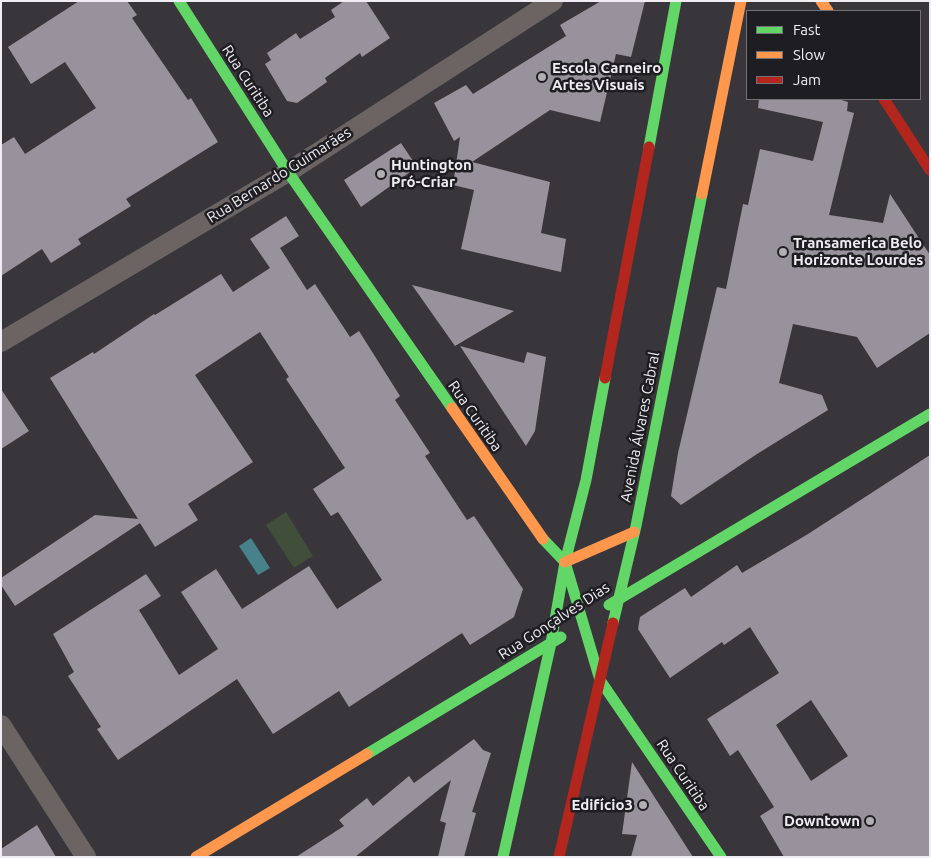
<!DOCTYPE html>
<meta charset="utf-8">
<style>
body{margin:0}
#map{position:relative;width:931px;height:858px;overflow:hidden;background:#38363b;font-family:Ubuntu,sans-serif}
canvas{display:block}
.frame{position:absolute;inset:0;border:2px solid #f0eef4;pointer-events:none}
.legend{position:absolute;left:746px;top:10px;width:175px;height:90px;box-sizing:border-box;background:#1e1d21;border:1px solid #727175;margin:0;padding:6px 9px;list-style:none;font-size:15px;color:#f0eef4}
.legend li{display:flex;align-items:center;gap:10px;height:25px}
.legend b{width:25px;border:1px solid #727175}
</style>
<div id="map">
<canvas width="931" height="858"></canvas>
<div class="frame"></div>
<ul class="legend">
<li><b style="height:6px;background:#63d668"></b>Fast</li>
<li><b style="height:6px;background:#ff974d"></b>Slow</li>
<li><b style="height:6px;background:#b3261e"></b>Jam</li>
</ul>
</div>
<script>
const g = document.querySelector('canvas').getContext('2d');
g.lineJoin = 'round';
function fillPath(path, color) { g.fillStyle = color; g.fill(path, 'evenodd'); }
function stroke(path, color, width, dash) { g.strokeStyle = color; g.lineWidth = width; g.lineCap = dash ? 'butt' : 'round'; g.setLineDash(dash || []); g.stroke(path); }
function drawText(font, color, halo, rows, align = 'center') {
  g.font = font + ' Ubuntu,sans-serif'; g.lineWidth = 5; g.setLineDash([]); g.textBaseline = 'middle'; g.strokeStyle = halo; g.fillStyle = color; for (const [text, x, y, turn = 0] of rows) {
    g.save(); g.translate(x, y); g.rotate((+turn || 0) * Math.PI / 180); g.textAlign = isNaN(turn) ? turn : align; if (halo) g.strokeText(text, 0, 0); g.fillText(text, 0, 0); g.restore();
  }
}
fillPath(new Path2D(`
 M286,512l27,44 -19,12 -28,-43z`), '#414f3a');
fillPath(new Path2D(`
 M251,538l19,30 -12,7 -19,-29z`), '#47828b');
fillPath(new Path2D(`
 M79,1h48l10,14 -5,3 56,82 3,-2 27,44 -92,57 5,7 -53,33 3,5 -30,19 -9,-14 -41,27v-131l13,-8 11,17 71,-46 -31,-46 -34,22 -23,-37z
 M344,1h22l24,37 -28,19 -2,-4 -35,25 2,4 -30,21 -10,-2 -22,-37 6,-4 -4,-7 29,-20 4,6 35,-22 -4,-7z
 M601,1h44l-14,56 -15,-3 -16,68 -50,-12 -78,52 78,20 -9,51 25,6 -5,33 -100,-23 13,-59 -21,-5 7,-48 -6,4 -20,-38 32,-18 7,9 93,-58 -6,-11z
 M759,99h79l10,3 -1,9 7,2 -25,102 54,8 7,-29 40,61v78l-53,35 -20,-31 -64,-13 -14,59 43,12 6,15 -71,44 -76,51 -10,-9 7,-43 39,-166 9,2 17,-85 5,1 12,-56 53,12 10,-39 -65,-14z
 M401,143l16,24 -56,40 -17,-27z
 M286,216l13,20 -19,12 27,42 8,-6 35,53 9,-6 41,65 -5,4 35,53 -5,3 42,64 7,-4 49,73 -9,28 -44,28 -8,-12 -113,74 -10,-16 -66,43 -36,-55 -119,81 -21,-31 4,-2 -33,-51 6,-4 -21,-38 93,-60 15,22 -22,14 40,65 39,-26 -37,-57 35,-23 26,40 67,-43 28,43 45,-29 -44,-68 -7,4 -18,-27 32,-21 -59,-89 3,-2 -29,-45 -65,43 58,87 -65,42 10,16 -43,27 -15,-24 -125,83 -14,-21v-7l94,-63 43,4 -88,-141 43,-26 1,2 60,-40 1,1 66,-41 12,18 37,-24 -20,-29z
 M412,285l102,26 -59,35z
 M460,346l64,17 3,-11 19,5 -11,74 -9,15z
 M1,389l28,42 -28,18z
 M930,455v402h-146l-24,-41 14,-9 -36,-57 -8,6 -23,-37 72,-46 -29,-46 -26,18 -2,-3 -52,36 -32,-49 2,-12 45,-29 6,9 46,-32 5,8 66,-39zM811,700l37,56 -37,25 -35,-56z
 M474,739l9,11 8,3 -19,59 4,1 -12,44h-26l8,-34 -6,-2 11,-41 -96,77h-59l48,-31 -5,-6 28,-22 6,8 36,-30 5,7z
 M632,762l61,95h-62l6,-22 -15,-1z
 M37,825l19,32h-55v-8z`), '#98929c');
stroke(new Path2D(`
 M1,342l287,-170 265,-171
 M1,725l85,132`), '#6b6463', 20);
stroke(new Path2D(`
 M179,1l109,171 164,236
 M649,147l27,-146
 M543,539l22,23 35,118 121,177
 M609,605l321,-191
 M613,623l23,-97 66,-332
 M367,754l194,-117
 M503,857l48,-214 14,-81 21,-82 19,-102`), '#63d668', 11);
stroke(new Path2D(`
 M821,1l7,10
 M702,194l39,-193
 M452,408l91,131
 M565,562l69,-30
 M196,857l171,-103`), '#ff974d', 11);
stroke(new Path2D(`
 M884,99l46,71
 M605,378l44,-231
 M559,857l54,-234`), '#b3261e', 11);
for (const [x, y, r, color] of [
 [542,77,5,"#b0aeb3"],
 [381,174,5,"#b0aeb3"],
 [783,252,5,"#b0aeb3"],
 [643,805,5,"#b0aeb3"],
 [870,821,5,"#b0aeb3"]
]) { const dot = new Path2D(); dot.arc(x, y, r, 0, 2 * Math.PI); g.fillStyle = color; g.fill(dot); stroke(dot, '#1e1d21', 2); }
drawText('bold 15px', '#f0eef4', '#1e1d21', [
 ["Escola Carneiro",552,68],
 ["Artes Visuais",552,85],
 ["Huntington",391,165],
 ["Pró-Criar",391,182],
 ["Transamerica Belo",793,243],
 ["Horizonte Lourdes",793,260],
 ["Edifício3",633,805,"right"],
 ["Downtown",860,821,"right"]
], 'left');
drawText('15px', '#f0eef4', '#1e1d21', [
 ["Rua Curitiba",248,81,57],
 ["Rua Bernardo Guimarães",279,175,-32],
 ["Rua Curitiba",475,416,55],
 ["Avenida Álvares Cabral",640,427,-79],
 ["Rua Gonçalves Dias",554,621,-33],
 ["Rua Curitiba",683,775,56]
]);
</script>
